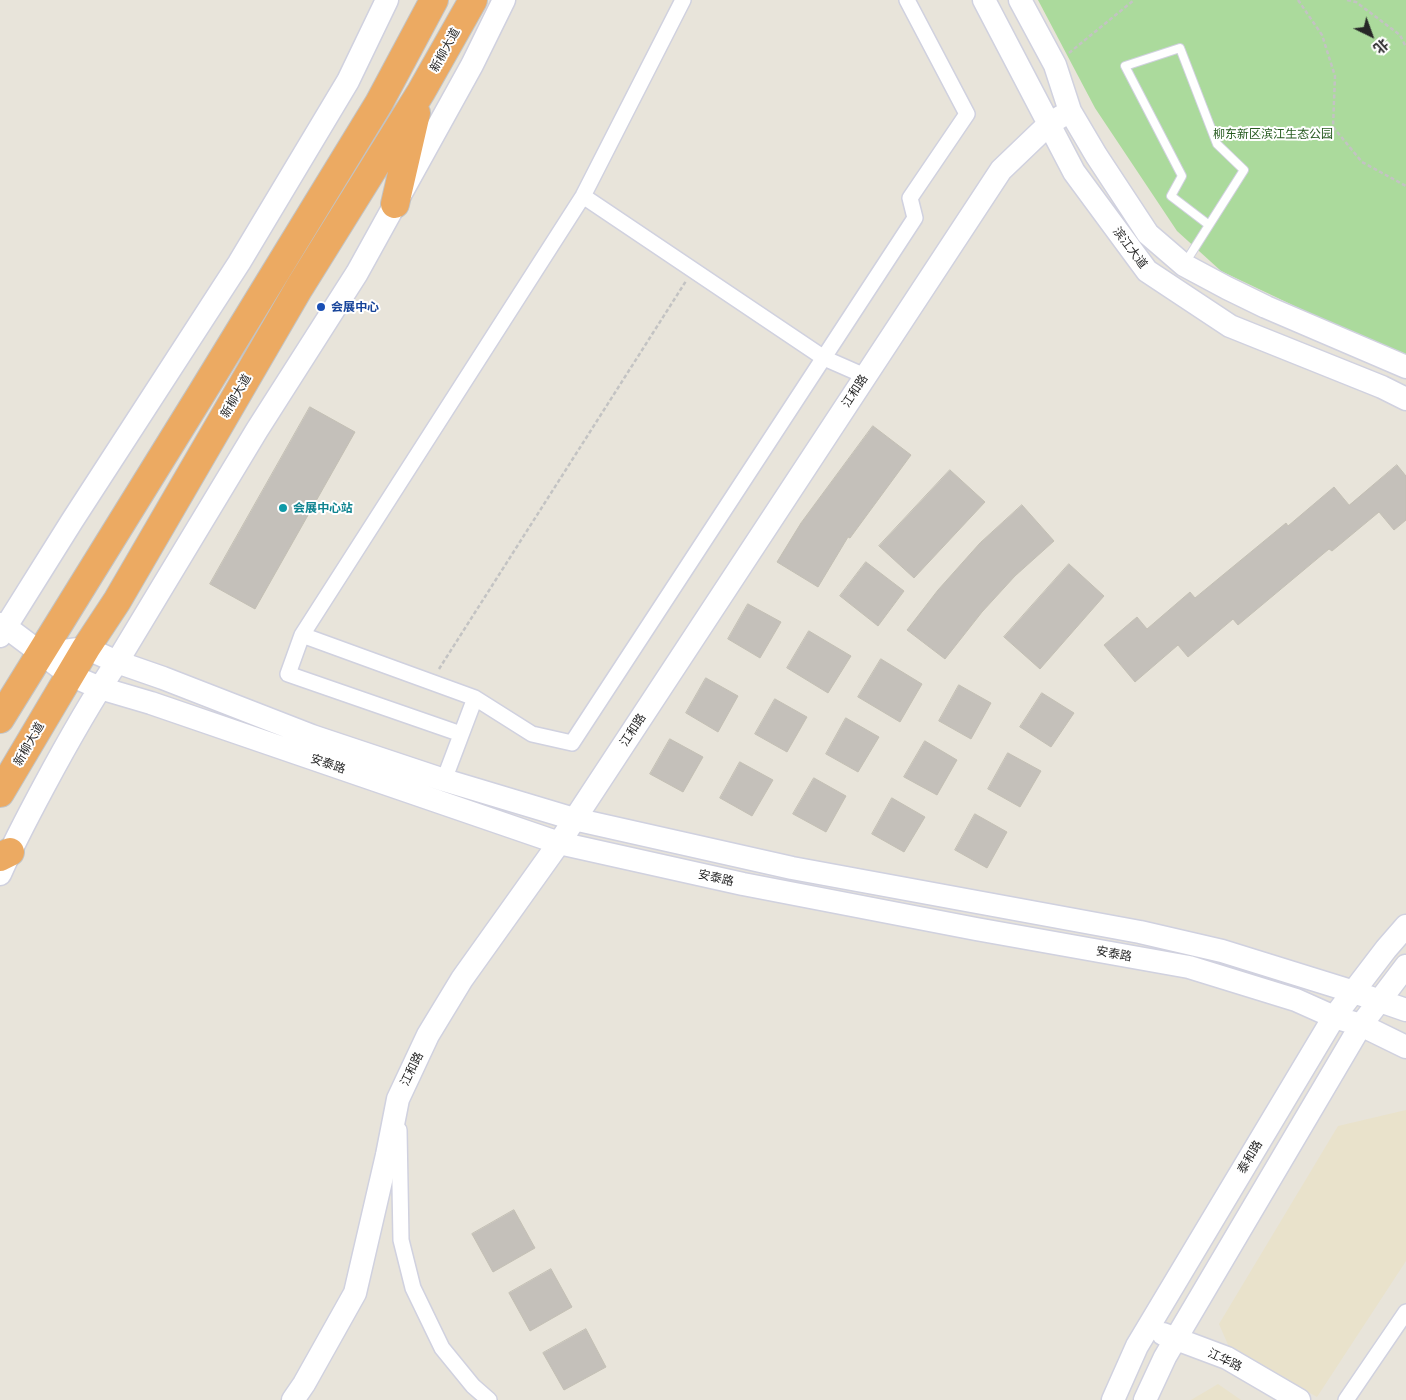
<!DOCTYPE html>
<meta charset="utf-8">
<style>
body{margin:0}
#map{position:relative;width:1406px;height:1400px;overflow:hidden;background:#e8e4da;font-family:"Asap Condensed","Noto Sans SC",sans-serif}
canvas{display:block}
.north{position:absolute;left:1346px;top:10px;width:50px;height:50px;-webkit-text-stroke:4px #fff;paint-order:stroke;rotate:138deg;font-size:14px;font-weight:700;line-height:20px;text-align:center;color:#272727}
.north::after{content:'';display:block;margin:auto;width:18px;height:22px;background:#272727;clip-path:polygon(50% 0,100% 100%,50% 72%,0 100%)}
</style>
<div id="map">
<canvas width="1406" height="1400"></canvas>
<div class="north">北</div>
</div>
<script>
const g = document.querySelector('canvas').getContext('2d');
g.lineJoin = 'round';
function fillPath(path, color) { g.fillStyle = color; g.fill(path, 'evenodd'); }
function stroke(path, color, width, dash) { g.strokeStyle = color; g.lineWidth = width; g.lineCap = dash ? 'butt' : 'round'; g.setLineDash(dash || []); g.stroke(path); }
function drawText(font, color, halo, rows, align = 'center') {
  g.font = font + ' "Asap Condensed","Noto Sans SC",sans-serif'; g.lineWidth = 4; g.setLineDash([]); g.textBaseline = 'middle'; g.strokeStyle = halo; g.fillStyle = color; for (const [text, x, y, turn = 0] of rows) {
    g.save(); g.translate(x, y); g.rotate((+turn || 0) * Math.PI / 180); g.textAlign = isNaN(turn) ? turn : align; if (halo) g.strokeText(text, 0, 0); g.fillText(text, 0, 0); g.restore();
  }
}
fillPath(new Path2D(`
 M1406,1110v151l-89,136 -88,-50 -10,-23 119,-198z
 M1218,1384l23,16h-50z`), '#e9e2cb');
fillPath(new Path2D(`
 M1038,0h368v359l-185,-88 -44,-40 -82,-123z`), '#abda9c');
const building = new Path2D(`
 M310,407l45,25 -100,177 -45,-25z
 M873,426l38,29 -61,83 -2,-1 -30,50 -41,-25 24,-39z
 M1397,465l9,11v44l-12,10 -15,-18 -47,39 -3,-2 -91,76 -5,-6 -45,38 -10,-12 -43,37 -31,-37 33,-28 10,12 43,-37 5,6 91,-75 2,3 46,-39 15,18z
 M950,470l35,32 -71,76 -35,-32z
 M1022,505l32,36 -39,35 -33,36 -37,47 -38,-29 31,-40 42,-47z
 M866,562l38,29 -26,35 -38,-30z
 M1069,564l35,32 -64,73 -36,-32z
 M748,604l33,18 -21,36 -32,-19z
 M809,631l42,25 -23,37 -41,-25z
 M881,659l41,25 -22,38 -42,-25z
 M706,678l32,18 -20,36 -32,-19z
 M959,685l32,18 -20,36 -32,-18z
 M1042,693l32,20 -23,34 -31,-20z
 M775,699l32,18 -20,35 -32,-18z
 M846,718l33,19 -21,35 -32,-18z
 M670,739l33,18 -20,35 -33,-18z
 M925,741l32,19 -20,35 -33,-18z
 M1008,753l33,18 -21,36 -32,-18z
 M740,762l33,18 -21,36 -32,-18z
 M814,778l32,18 -20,36 -33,-18z
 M892,798l33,19 -21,35 -32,-18z
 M975,814l32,18 -20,36 -32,-18z
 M514,1210l21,38 -42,24 -21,-38z
 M551,1269l21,38 -42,24 -21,-38z
 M586,1329l20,38 -42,23 -21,-37z`);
fillPath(building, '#c4c0ba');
stroke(building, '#c3bfb4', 1);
const lane = new Path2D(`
 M1185,263l59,-93 -27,-26 -37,-96 -55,18 57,110 -11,20 38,29`);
const street = new Path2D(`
 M583,196l241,162 41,18
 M302,635l173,63 -31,82
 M475,698l57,36 40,9 343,-525 -5,-20 57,-84 -60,-114
 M461,734l-173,-60 14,-39 281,-439 100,-196
 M399,1130l2,110 12,48 29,60 31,38 16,14
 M1346,1400l60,-88`);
const secondary = new Path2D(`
 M984,0l90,172 73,99 83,55 152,61 24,12
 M1020,0l35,65 15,46 26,44 52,79 36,31 43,23 39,19 140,60
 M0,624l6,3 64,48 30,13 51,15 408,140 184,41 233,45 213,38 107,33 38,17 27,8 45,22
 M0,636l72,-115 167,-258 109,-182 39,-81
 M41,654l45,-6 31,14 46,16 149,58 132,44 130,39 218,49 348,64 82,19 132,41 52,18
 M0,874c13,-30 28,-58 43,-86 23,-43 47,-86 74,-126l140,-232 100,-157 115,-208 32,-65
 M1163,1334l64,24 72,42
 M293,1400l11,-16 51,-91 32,-138 11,-56 30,-64 34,-56 97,-136 442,-673 48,-46 21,-13
 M1113,1400l24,-54 197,-329 52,-68 20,-23
 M1145,1400l20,-43 196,-332 45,-59`);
const highway = new Path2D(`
 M395,204l21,-91
 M0,719l203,-328 176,-288 55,-103
 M0,793l86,-145 31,-47 182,-313 122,-196 52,-92
 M0,857l10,-5`);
stroke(lane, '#d0d1df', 10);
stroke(street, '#d0d1df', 18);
stroke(secondary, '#d0d1df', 25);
stroke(highway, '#c3c3c3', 30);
stroke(new Path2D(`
 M1298,0l24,35 13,41 -2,51 29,35 44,24
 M1347,0l9,2 44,33 6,12
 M1069,53l65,-53
 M439,669l247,-388`), '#c3c3c3', 2.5, [4, 2.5]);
stroke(lane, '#fff', 8);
stroke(street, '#fff', 15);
stroke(secondary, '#fff', 22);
stroke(highway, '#ecaa62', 28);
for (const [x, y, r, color] of [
 [321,307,5,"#1a4fb4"],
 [283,508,5,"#0f9aa8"]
]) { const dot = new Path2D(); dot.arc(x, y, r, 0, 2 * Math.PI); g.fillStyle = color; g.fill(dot); stroke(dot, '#fff', 2); }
drawText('12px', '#272727', '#fff', [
 ["新柳大道",445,50,-61],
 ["滨江大道",1130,248,53],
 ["江和路",855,391,-57],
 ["新柳大道",236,396,-60],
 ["江和路",633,730,-57],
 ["新柳大道",29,744,-60],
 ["安泰路",328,764,19],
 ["安泰路",716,878,13],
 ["安泰路",1114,954,10],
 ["江和路",412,1069,-64],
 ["泰和路",1250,1157,-59],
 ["江华路",1225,1360,25]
]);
drawText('12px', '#275b20', '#fff', [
 ["柳东新区滨江生态公园",1273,134]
]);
drawText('bold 12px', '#164399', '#fff', [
 ["会展中心",331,307]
], 'left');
drawText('bold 12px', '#0d838f', '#fff', [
 ["会展中心站",293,508]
], 'left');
</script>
